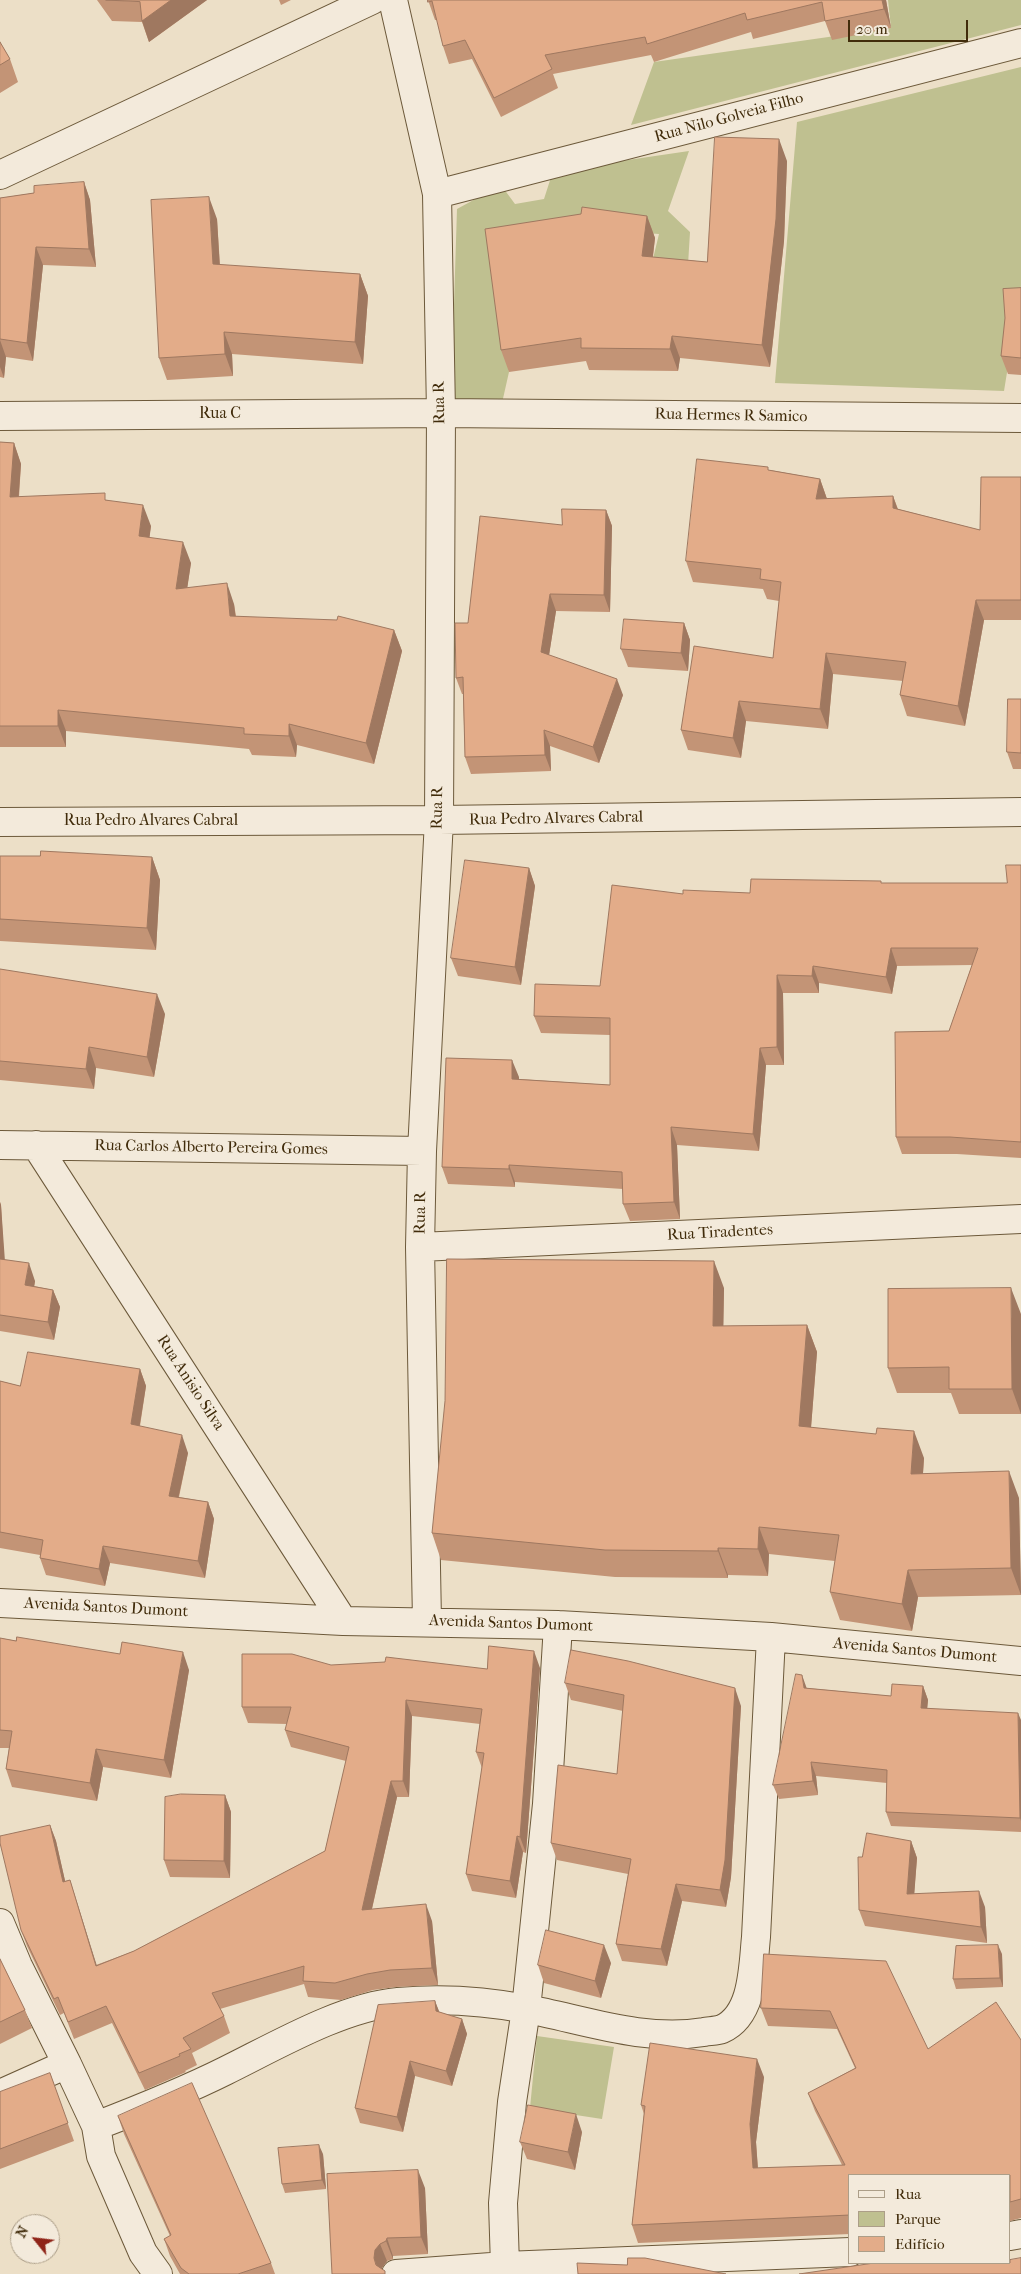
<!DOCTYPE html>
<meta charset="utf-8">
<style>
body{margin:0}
#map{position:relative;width:1021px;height:2274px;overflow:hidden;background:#ecdfc7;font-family:"IM FELL French Canon",serif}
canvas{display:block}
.legend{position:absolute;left:848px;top:2174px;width:162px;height:90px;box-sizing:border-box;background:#f3eadb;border:1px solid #ac9e88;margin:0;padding:6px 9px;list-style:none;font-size:15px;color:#412c0b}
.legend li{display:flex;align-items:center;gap:10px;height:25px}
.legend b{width:25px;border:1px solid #ac9e88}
.north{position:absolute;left:10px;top:2214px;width:50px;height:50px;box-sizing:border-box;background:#f3eadb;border:1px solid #ac9e88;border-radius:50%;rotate:299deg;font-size:14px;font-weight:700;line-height:20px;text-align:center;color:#412c0b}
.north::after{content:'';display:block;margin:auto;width:18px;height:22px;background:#8f2418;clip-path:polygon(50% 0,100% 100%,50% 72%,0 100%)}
.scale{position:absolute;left:848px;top:20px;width:120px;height:22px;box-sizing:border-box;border:2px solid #412c0b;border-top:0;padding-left:6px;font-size:15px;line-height:18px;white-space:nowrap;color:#412c0b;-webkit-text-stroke:4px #f3eadb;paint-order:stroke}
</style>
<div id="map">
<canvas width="1021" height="2274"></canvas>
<ul class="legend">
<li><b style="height:6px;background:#f3eadb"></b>Rua</li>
<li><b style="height:14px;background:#bfc090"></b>Parque</li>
<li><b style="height:14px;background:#e3ac89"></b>Edifício</li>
</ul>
<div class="north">N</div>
<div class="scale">20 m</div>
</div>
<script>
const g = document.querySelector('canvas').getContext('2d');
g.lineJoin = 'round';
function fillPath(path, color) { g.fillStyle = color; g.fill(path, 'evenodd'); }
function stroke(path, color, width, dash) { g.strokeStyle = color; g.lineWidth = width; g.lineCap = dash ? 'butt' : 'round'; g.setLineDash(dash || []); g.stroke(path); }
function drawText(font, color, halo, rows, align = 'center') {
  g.font = font + ' "IM FELL French Canon",serif'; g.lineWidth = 5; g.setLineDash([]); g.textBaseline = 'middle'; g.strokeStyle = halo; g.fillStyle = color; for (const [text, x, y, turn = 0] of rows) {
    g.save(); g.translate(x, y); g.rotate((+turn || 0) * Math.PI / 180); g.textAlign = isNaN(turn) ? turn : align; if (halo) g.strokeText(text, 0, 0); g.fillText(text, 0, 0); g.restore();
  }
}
fillPath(new Path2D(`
 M888,0h133v25l-390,100 23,-63 237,-34z
 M1021,67v219l-17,105 -229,-8 22,-261z
 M689,151l-21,60 22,21 -2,33 -37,2 8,-33 -69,-5 -96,22 15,121 -7,31 -51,-3 6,-191 44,-24 14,19 29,-5 9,-28z
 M537,2036l77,11 -12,72 -72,-11z`), '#bfc090');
const minor = new Path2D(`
 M393,0l44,194 4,219 -2,407 -17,331 -2,96 7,374
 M0,175l372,-175
 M437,194l584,-151
 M0,416l441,-3 580,5
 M0,822l439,-2 582,-8
 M0,1145l422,6
 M36,1145l307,476
 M420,1247l601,-28
 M0,1603l343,18 215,4 213,12 250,24
 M0,1923l18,43 49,98 29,62 5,30 42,97 15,21
 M0,2094l67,-30
 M96,2126c44,-17 87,-34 129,-55 51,-25 117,-64 173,-69 43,-4 87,-1 129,7 58,11 117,33 177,23 5,-1 13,-1 18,-3 32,-14 31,-64 34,-92l15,-300
 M1010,2236l11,-2
 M505,2266l-2,-63 9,-101 14,-93 21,-205 11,-179
 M396,2274l109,-8 345,-14`);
stroke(minor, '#6c593a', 30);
stroke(minor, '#f3eadb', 28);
fillPath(new Path2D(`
 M97,0h110l-58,42 -7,-20 -30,-1z
 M279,0h12l-10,5z
 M428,0h458l5,28 -59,12 -7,-19 -72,18 -2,-7 -97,30 -3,-7 -98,19 5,14 -57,29 -29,-58 -23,5 -6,-18 -6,-26h-2z
 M0,42l10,17 8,23 -18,11z
 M787,161l-3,80 -14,126 -90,-9 -2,13 -89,-1 -3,-9 -77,11 -8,-22 146,-134 8,22 -2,19 54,5z
 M84,182l6,18 6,67 -53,-2 -10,96 -27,-4 -2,21 -4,-1v-179l34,-5z
 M217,219l3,46 140,9 8,22 -5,68 -131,-10 1,22 -66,4 -8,-22z
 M1021,288v87l-13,-1 -7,-18z
 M0,442l14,1 7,21 -2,33 89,3 43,26 -2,12 42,25 -4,25 47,16 2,12 158,14 8,21 -28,113 -77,-19 -1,12 -44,-2 -3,-6 -183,-18v16h-66z
 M770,470l50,9 7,20 66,-3 5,13 82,21 41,-53v143h-37l-19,106 -58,-10 -7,-21 3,-14 -70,-7 -5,55 -82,-8 -5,37 -53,-8 -7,-20 92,-72 6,-57 -12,-2 -4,-10 -70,-7 -7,-21z
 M606,510l6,16 -2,86 -54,-1 -7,44 74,40 -24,68 -49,-17 1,25 -80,3 -6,-17 -2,-63h-1l-6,-16 12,-55 94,-98z
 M684,623l6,17 -2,31 -60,-4 -7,-18z
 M1021,699v70h-8l-6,-17z
 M0,856l152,1 8,23 -4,70 -156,-9z
 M1021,865v293l-64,-4h-55l-6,-17 53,-106 23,-66 -75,1 -5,28 -73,-11v10h-36l1,72h-18l-7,86 -82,-6 3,74 -50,2 -7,-17v-15l-108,-7v5l-67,-3 -6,-17 77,-90v2l91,6v-50l-69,-2 -7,-17 66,-30 83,-92 67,-1 131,-10h126z
 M529,868l6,18 -14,99 -63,-9 -7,-18z
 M0,969l165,45 -11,63 -58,-9 -2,21 -94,-9z
 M0,1202l1,3 3,55 31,21 -1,5 19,4 7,17 -6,33 -54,-9z
 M724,1288l-1,38 84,-1 10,27 -6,75 113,31 -1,16 96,24 2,97 -103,2 -6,34 -72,-11 -10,-28 5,-31 -66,-7 -1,22 -40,-1v3l-113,-1 -174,-17 -9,-27z
 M1021,1314v100h-62l-8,-21h-54l-9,-25z
 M140,1369l6,17 -6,40 48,27 -9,44 29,5 6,17 -9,59 -95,-15 -5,23 -59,-11 -6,-17v-3l-40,-7v-167l20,5z
 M0,1638l189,32 -18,108 -68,-11 -6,34 -85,-14 -6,-18 3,-21h-9z
 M331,1665l156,4 53,-1 -14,185 -3,-1 -7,46 -44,-7 -6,-17 16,-106 -6,-16 4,-28 -68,-8 -3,81h-12l-25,112 60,12 6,64 -42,2 -23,3 -32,10 -33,-3 -4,-13 -84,25 4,7 6,17 -38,20 5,12 -12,6 1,1 -41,18 -33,-67 -38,16 -10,-26 -4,2 -33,-69 -6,-16 29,-105 6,16 9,40 5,-1 5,16 21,69 38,-14 191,-100 21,-90 -55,-14 -6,-17 2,-6 -39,-1 -6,-16z
 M565,1683l176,23 -10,171 -5,30 -44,-6 -15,65 -45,-5 -6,-17 12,-70 -71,-14 -6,-17 66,-69 6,-63 -52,-11z
 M923,1686l5,14 -1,8 94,12v112l-130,-6 -5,-14 1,-29 -71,-7 2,19 -39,4 -6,-14 34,-97 84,8z
 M225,1795l6,17 -1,66 -60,-1 -6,-17z
 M911,1841l6,17 -3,36 71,13 2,36 -122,-17 -6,-16z
 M764,1954l164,95 93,-9v178l-11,3v-46h-160v59l-212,9 -6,-18 12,-111 -3,-9 123,-28 -8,65 2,26 84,-3 -27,-54 -7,-18 47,-25 -18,-39 -69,-3 -7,-18z
 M1002,1954l1,33 -47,2 -3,-10z
 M0,1959l25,51 7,18 -32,16z
 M611,1963l-10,35 -57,-15 -6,-18z
 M435,2001l4,11 23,7 5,15 -15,52 -37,-10 -12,56 -43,-9 -5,-15z
 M50,2073l24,68 -74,28v-77z
 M118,2116l153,147 4,11h-95l-10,-18 -6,-17 6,-3 -46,-102z
 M582,2132l-7,38 -48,-11 -7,-17z
 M323,2154l3,35 -41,4 -3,-9z
 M425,2188l3,66 -35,2v3l-6,2 -5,7 -50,6z`), '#c39476');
fillPath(new Path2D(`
 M171,0h36l-58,42 -7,-21z
 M882,0h4l5,28 -7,-19z
 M779,139l8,22 -3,80 -14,126 -8,-22z
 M84,182l6,18 6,67 -7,-18z
 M209,197l8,22 4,68 -8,-23z
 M647,216l8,22 -5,40 -8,-22z
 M36,247l7,18 -10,96 -6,-18z
 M360,274l8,22 -5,68 -8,-22z
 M224,332l8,22 1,22 -8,-22z
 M672,336l8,22 -2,13 -8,-22z
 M0,340l6,17 -2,21 -4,-11z
 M14,443l7,21 -4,54 -7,-21z
 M820,479l7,20h-11z
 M893,496l7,20 -7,-8z
 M143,505l8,21 -4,31 -8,-21z
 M606,510l6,16 -2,86 -6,-17z
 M183,542l8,21 -7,47 -8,-21z
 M227,583l7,21 4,33 -8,-21z
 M550,594l6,17 -9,57 -6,-16z
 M976,600l8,20 -19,106 -7,-20z
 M684,623l6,17 -2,31 -7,-18z
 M394,630l8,21 -28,113 -8,-21z
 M826,653l7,21 -5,55 -8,-20z
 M617,679l6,16 -24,68 -6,-16z
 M739,701l7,20 -5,37 -8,-20z
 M58,710l8,21v16l-8,-21z
 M289,724l8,21 -1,12 -7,-21z
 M544,730l6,16 1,25 -6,-16z
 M152,857l8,23 -4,70 -9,-22z
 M529,868l6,18 -14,99 -6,-18z
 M891,948l6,18 -5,28 -6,-17z
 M813,966l6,17v10l-7,-17z
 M777,975l6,18 1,72 -7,-18z
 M157,994l8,20 -11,63 -7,-20z
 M89,1047l7,21 -2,21 -8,-20z
 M760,1048l6,17 -7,86 -6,-17z
 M512,1060l7,17 -1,19 -6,-17z
 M671,1127l6,18 3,74 -6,-17z
 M509,1165l6,17v5l-6,-18z
 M0,1202l1,3 5,71 -6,-15z
 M714,1261l10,27 -1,65 -10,-27z
 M29,1263l6,18 -3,21 -7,-17z
 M1011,1288l10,26v100l-9,-25z
 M53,1290l7,17 -6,33 -6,-18z
 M807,1325l10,27 -8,101 -10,-27z
 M140,1369l6,17 -9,56 -6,-18z
 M914,1431l10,27 -3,43 -10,-27z
 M182,1435l6,18 -13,60 -6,-17z
 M1009,1471l10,27 2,97 -10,-27z
 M208,1502l6,17 -9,59 -7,-17z
 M759,1527l10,27 -1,22 -10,-27z
 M103,1546l7,17 -5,23 -6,-17z
 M718,1548l10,27v3l-10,-27z
 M908,1570l10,27 -6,34 -10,-27z
 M534,1651l6,17 -14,185 -6,-16z
 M183,1652l6,18 -18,108 -7,-18z
 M802,1675l5,14 -3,-1z
 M923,1686l5,14 -2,22 -5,-14z
 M735,1688l6,18 -10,171 -5,30 -6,-17z
 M406,1700l6,16 -3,81 -6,-16z
 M1018,1713l3,7v101l-1,-3z
 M96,1749l7,18 -6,34 -7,-18z
 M811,1762l5,14 2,19 -5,-14z
 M391,1781l6,16 -29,129 -6,-16z
 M225,1795l6,17 -1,66 -6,-17z
 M50,1825l6,16 13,57 -6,-16z
 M517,1836l6,16 -7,46 -6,-17z
 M911,1841l6,17 -4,53 -6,-17z
 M70,1880l5,16 27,86 -6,-16z
 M676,1884l6,17 -15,65 -6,-17z
 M979,1891l6,16 2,36 -6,-16z
 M426,1904l6,17 6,64 -6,-17z
 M604,1945l7,18 -10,35 -6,-17z
 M998,1945l4,9 1,33 -3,-9z
 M435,2001l6,15 -5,-5z
 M462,2019l5,15 -15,52 -6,-15z
 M757,2059l7,18 -8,65 3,44 -6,-18 -3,-44z
 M410,2061l5,15 -12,56 -6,-15z
 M576,2114l6,18 -7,38 -7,-18z
 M319,2145l4,9 3,35 -4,-9z
 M418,2170l7,18 3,66 -7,-17z
 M387,2238l6,18v3l-7,-18z
 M380,2244l7,17 -5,7 -1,6h-1l-6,-16 1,-8z`), '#9f7860');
const building = new Path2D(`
 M106,0h65l-29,21 -2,-19z
 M428,0h454l2,9 -59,12 -3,-19 -75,18 -2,-7 -98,31 -2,-7 -100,18 7,14 -58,29 -29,-58 -22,6 -11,-45 -4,1z
 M0,42l10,17 -10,6z
 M715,137l64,2 -3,80 -14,126 -90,-9 -2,13 -89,-1v-10l-80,12 -16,-121 96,-15 1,-7 65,9 -5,40 65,6z
 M84,182l5,67 -53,-2 -9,96 -27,-4v-141l34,-5v-7z
 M209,197l4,67 147,10 -5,68 -131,-10 1,22 -66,4 -8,-158z
 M1021,288v70l-20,-2 4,-38 -2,-29z
 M0,442l14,1 -4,54 95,-4v7l38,5 -4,31 44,6 -7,47 51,-6 3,33 107,4 1,-4 56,14 -28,113 -77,-19v12l-45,-2v-6l-186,-18v16h-58z
 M697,459l71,8v3l52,9 -4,20 77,-3v12l87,22 1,-53h40v123h-45l-18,106 -58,-11 6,-33 -80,-9 -6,56 -81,-8 -6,37 -52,-8 13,-84 79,12 8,-76 -21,-3 1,-10 -75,-8z
 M562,509l44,1 -2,85 -54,-1 -9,58 76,27 -24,68 -49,-17 1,25 -80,2 -2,-80 -7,1 -1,-55h13l12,-107 82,9z
 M624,619l60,4 -3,30 -60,-4z
 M1008,699h13v54l-14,-1z
 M41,851l111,6 -5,71 -147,-9v-63h40z
 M465,860l64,8 -14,99 -64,-9z
 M1006,865h15v277l-71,-5h-54l-1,-105 54,-1 29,-83h-87l-5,29 -73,-11 -1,10 -35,-1v72l-17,1 -7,86 -82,-7 3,75 -51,2 -1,-32 -113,-7v4l-67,-2 4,-109 66,2v19l98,6v-67l-76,-2 1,-32 65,2 12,-101 71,9v-4l67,3 1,-14 130,2v2h126z
 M0,969l157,25 -10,63 -58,-10 -3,22 -86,-8z
 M0,1259l29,4 -4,22 28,5 -5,32 -48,-7z
 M447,1259l267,2 -1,65 94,-1 -8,101 77,8 1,-6 37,3 -3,43 98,-3 2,97 -103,2 -6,34 -72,-12 9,-57 -80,-8 -1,22 -40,-1v3l-113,-1 -173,-17 13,-132z
 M1011,1288l1,101h-63v-22l-61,1v-79z
 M28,1352l112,17 -9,55 51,11 -13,61 39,6 -10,59 -95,-15 -4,23 -59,-11 3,-18 -43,-8v-151l20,5z
 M17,1637l103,17 2,-12 61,10 -19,108 -68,-11 -6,34 -84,-14 6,-38 -12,-1v-92l16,3z
 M489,1646l45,5 -14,186 -3,-1 -7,45 -44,-7 18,-121 -8,-1 6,-43 -76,-9 -3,81h-12l-29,129 64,-6 6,64 -42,2 -23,4 -32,9 -32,-2 1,-15 -92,27 12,23 -41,22 8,11 -12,5 1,2 -41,17 -33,-67 -38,16 -10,-25 -4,2 -33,-69 -21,-87v-7l50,-11 13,57 7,-2 26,86 38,-15 191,-100 24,-104 -64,-17 6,-23h-49v-53h50l39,11 54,-3 1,-5 101,12z
 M571,1650l57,11 107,27 -10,172 -5,30 -44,-6 -15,65 -45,-5 15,-85 -80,-16 7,-78 59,9 7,-79 -59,-12z
 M796,1674l6,1 2,13 87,8 1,-12 31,2 -2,22 97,5 2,105 -134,-6 1,-42 -76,-8 2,19 -40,4z
 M181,1794l44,1 -1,66 -60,-1 1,-63z
 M867,1833l44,8 -4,53 72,-3 2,36 -122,-17 -1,-53h4z
 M546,1930l58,15 -9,36 -57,-16z
 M998,1945l2,33 -47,1 3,-33z
 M764,1954l122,7 42,88 68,-47 25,38v159l-11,3v-27h-160v40l-218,10 13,-119 -4,-1 9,-62 107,16 -7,65 3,44 92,-3 -37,-72 48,-25 -26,-57 -69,-3z
 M0,1959l25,51 -25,12z
 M435,2001l1,10 26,8 -16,52 -36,-10 -13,56 -42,-9 23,-103z
 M50,2073l18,50 -68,26v-57z
 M192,2083l79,180 -33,11h-49l-8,-6 -17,-29 7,-4 -53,-119z
 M528,2105l48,9 -8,38 -48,-10z
 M319,2145l3,35 -40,4 -4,-36z
 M418,2170l3,67 -34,1 -1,3 -6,3 -5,6 -1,8 2,7 9,6v3h-53l-5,-100z
 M628,2258h17l81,16h-148l-1,-11 50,2z
 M1021,2258v16h-222l75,-11h136v-3z`);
fillPath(building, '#e3ac89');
stroke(building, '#9f7860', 1);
drawText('16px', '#412c0b', '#f3eadb', [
 ["Rua Nilo Golveia Filho",729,118,-15],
 ["Rua R",440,403,-91],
 ["Rua C",220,414],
 ["Rua Hermes R Samico",731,416,1],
 ["Rua R",438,808,-89],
 ["Rua Pedro Alvares Cabral",556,819,-1],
 ["Rua Pedro Alvares Cabral",151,821],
 ["Rua Carlos Alberto Pereira Gomes",211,1148,1],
 ["Rua R",421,1213,-89],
 ["Rua Tiradentes",720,1233,-3],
 ["Rua Anisio Silva",190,1383,57],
 ["Avenida Santos Dumont",106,1608,3],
 ["Avenida Santos Dumont",511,1624,2],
 ["Avenida Santos Dumont",915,1651,5]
]);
</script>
